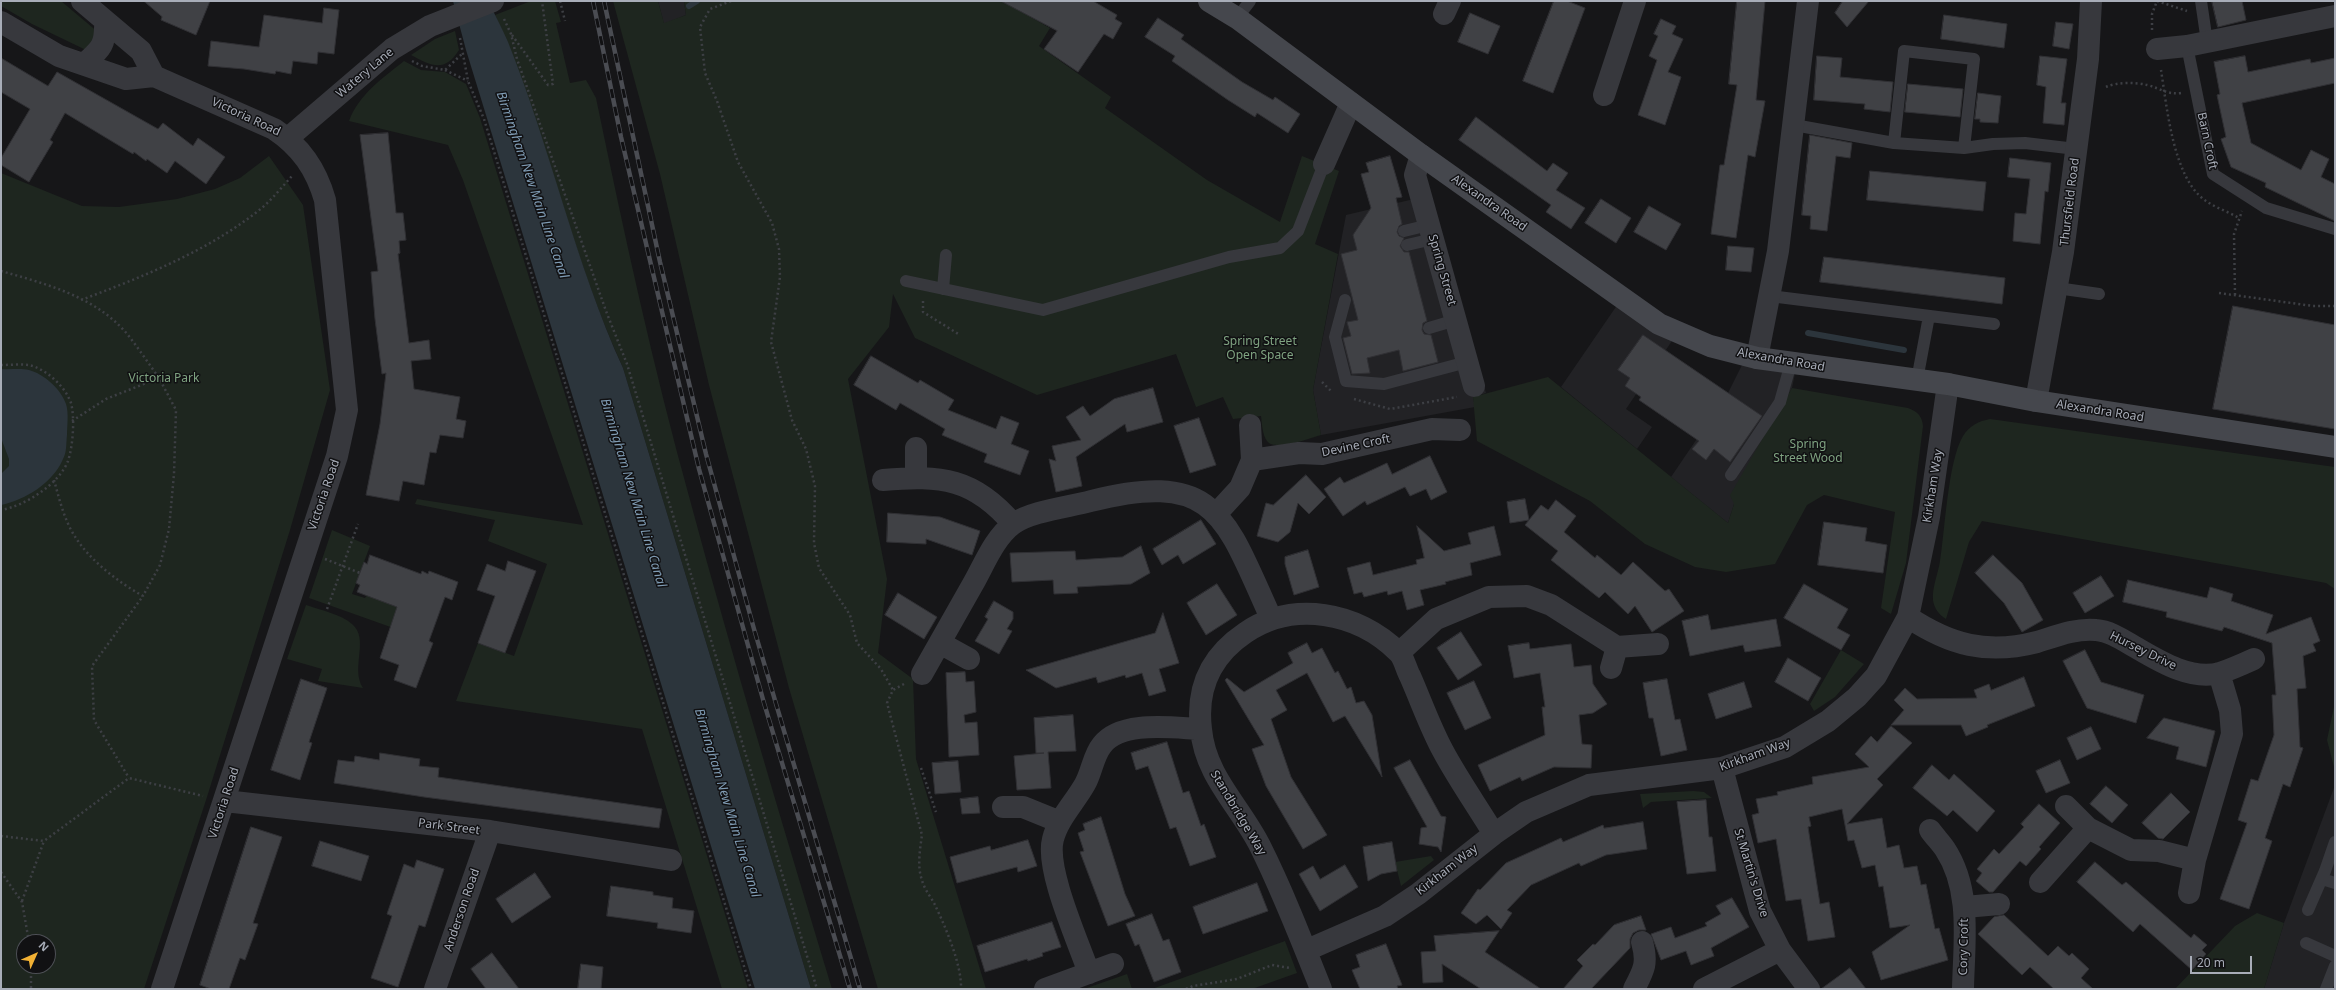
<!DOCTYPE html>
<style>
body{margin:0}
#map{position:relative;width:2336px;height:990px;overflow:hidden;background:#161618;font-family:"Noto Sans",sans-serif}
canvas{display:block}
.frame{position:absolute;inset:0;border:2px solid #a8adb8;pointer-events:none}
.north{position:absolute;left:16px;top:934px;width:40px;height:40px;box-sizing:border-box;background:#111113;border:1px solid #4d4f55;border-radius:50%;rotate:45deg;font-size:11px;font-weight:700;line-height:16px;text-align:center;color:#a8adb8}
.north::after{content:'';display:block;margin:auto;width:14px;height:18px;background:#f2b134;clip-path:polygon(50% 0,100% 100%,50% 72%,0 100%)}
.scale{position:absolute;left:2190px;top:956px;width:62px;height:18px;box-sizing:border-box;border:2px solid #a8adb8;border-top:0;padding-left:5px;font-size:12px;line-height:14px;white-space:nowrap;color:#a8adb8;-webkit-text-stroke:3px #111113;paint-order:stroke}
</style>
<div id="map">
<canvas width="2336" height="990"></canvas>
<div class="frame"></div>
<div class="north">N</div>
<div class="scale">20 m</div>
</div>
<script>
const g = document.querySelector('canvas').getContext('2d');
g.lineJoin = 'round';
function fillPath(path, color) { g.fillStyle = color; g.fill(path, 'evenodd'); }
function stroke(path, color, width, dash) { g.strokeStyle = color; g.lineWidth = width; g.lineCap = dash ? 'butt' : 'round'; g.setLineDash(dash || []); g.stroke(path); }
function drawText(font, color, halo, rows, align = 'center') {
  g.font = font + ' "Noto Sans",sans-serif'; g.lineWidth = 3; g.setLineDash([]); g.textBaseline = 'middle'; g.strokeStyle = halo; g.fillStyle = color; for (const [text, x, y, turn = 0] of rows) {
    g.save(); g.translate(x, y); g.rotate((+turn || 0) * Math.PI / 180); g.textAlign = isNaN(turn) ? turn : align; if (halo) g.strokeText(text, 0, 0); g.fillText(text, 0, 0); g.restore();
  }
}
fillPath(new Path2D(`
 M658,1h26l2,14 -22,9z
 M1431,195l55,198 -13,4 2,10 -154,28 -8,-45 33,-175z
 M1622,298l56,34 -52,77 26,18 -15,22 -76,-62z
 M1747,355l50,9 -5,24 -58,116 -6,19 -57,-46 57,-84z
 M2335,785v204h-71l20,-66z`), '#222225');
fillPath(new Path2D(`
 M1,1h60l38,32 -13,17 -54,-26 -31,-18z
 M531,1h24l6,21 -5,1 14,60 16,-3 10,18c28,135 57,269 94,402 44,163 93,326 142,489h-21l-188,-621c-34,-74 -56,-151 -81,-228 -14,-42 -28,-85 -47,-125z
 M613,1h45l6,22 22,-8 -2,-14h329l-2,5 39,22 -11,18 72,51 -6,11 102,72 73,42 22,-66 37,15 -24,73 23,10 -25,136 8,45c-11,3 -46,17 -54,6 -5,-7 -5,-18 -6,-25l-28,3 -10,-22 -27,10 -20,-53 -139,41 -122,-57 -22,-44 -4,33 -41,52 39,200 -9,74 35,26 3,80 70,230h-108l-89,-301 -80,-303 -49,-211z
 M455,31l4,19c-14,23 -28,16 -48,5l24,-16z
 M404,61l17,9 24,2 21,12 14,34 268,871h-26l-80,-260 -186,-28 22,-58 36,13 33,-92 -59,-23 7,-21 -80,-16 2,-5 166,26 -120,-345 -15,-35 -99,-24c10,-27 34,-43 55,-60z
 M269,156l34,49 27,185 -40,140 -83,267 -63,192h-143v-816l81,33 37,1 58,-8 38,-10 25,-11zM24,942h24v24h-24z
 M1548,377l180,146 6,-19 -4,-9 62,-107 116,20c10,4 14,8 15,18l-17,137 -15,51 -10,-6 14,-96 -71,-17 -17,10 -32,59 -49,8 -31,-5 -50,-23 -55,-43 -113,-60 -4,-44z
 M1990,419l345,48v122l-9,-6 -344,-62 -13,21 -23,77c-7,-4 -12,-11 -13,-19 -1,-13 5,-26 7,-39 5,-31 8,-100 23,-125 6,-10 16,-15 27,-17z
 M332,530l38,16 -18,48 13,4 2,-3 30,12 2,23 -90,-32z
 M306,605c14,5 35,9 46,19 18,15 -2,44 11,64l-45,-7 4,-12 -35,-10z
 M1841,650l23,14 -29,33 -21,14 -4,-7z
 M2335,702v69l-8,-31z
 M1693,791l11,1 8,6 -61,4 -8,6 -3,-14z
 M1431,856l3,4 -33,26 -6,-24z
 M2257,913l27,10 -20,66h-89l60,-63z
 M1285,941l12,32 -45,16h-100z
 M1127,974l5,15h-48z`), '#1e261f');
fillPath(new Path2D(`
 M453,1h35c7,14 14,27 20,41 43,107 67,221 115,326l188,621h-56l-289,-939z
 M1,369c9,1 19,-1 28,1 15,4 32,19 37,34 3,9 1,22 1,31 -1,8 0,17 -4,24 -10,24 -38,41 -62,46v-31l8,-8v-7l-8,-21z`), '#2c353c');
stroke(new Path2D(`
 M689,6l8,-5
 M1808,333l96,17`), '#2c353c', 6);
const building = new Path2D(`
 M144,1h66l-14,34 -35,-15 1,-3z
 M1001,1h92l24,14 -2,4 7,4 -9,16 -9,-5 -26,38 -34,-23 13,-18z
 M1554,1h13l18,7 -32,85 -30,-12z
 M1737,1h28l-9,99 9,1 -10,56 -7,-2 -12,83 -25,-4 9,-69h4l13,-80 -8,-1z
 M1843,1h26l-22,26 -12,-14z
 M2212,1h30l4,19 -28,7z
 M324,8l15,2 -5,44 -16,-2 -1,12 -24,-3 -2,13 -15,-3 -1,3 -31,-5 -36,-3 3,-25 48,6 5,-32 58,8z
 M1470,13l30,13 -12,28 -30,-12z
 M1944,15l63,9 -3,24 -63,-9z
 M1158,18l26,17 -3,4 61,43 31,18 2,-3 25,17 -12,19 -31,-20 -2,4 -27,-17 -56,-39 3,-5 -30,-19z
 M1661,19l15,7 -4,8 11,5 -15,33 13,5 -16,48 -27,-10 19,-55 -8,-4 9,-20 -4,-2z
 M2056,22l17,2 -4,25 -16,-3z
 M1817,56l25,2 -2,19 53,5 -3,30 -26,-3 1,-5 -51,-4z
 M2040,56l27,3 -6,44h5l-2,22 -21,-2 3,-36 -9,-2z
 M2245,56l3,16 62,-13 1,4 24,-5v25l-93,20 9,40 50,27 10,-20 18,9 -8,18 14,7v37l-70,-34 1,-4 -35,-16 -10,-28 5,-2 -9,-42 3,-1 -6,-32z
 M1,58l47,28 9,-14 101,57 5,-6 30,23 5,-8 27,19 -19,27 -31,-23 -8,12 -20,-14 -1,2 -12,-9 -1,2 -68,-41 -15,27 3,2 -24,40 -28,-17v-7l29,-49 -29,-17z
 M1908,84l55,5 -3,28 -55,-5z
 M1978,93l23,3 -3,27 -18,-1v-3h-5z
 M1476,117l71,54 6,-8 15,10 -12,17 29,18 -14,21 -25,-17 5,-7 -92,-65z
 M388,133l8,80h7l3,27 -7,1 1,12 -2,1 11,89 20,-3 1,11 1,8 -20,2 3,28 46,8 -4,22 10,2 -3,17 -23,-3 -4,18 -6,-1 -6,33 -21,-4 -4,20 -33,-6 14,-71 6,-51 -4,1 -7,-55 -4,-47 7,-1 -18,-136z
 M1810,135l42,8 -2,15 -14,-2 -9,75 -17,-2 1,-13 -9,-1z
 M1390,156l12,41 -6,1 6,26 -3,2 -2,6 2,4 5,2 -4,8 4,6h5l18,69 -4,2 -1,7 2,4 7,1 7,27 -35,9 -4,-21 -32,8 3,15 -18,1 -9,-36 8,-2 -4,-14 11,-2 -17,-66 16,-4 -4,-15 18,-27 -10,-34 8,-2 -3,-9z
 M2010,158l41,5 -3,29 -3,-1 -5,53 -27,-3 2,-28 11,1 4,-35 -22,-2z
 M1870,171l116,11 -3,29 -116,-11z
 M1601,199l30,19 -15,25 -31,-20z
 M1649,206l32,18 -15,26 -32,-18z
 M1728,246l26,2 -3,24 -25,-2z
 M1824,257l181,21 -3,26 -182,-22z
 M2233,306l102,19v104l-122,-20z
 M1643,335l119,81 -32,46 -16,-13 -8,11 -14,-11 7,-8 -60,-41 2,-3 -16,-11 5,-8 -12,-8z
 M871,356l47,27 2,-3 34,20 -6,10 48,19 5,-13 18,7 -8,21 18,7 -9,24 -36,-13 3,-8 -45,-19 3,-6 -45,-26 -4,7 -42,-25z
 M1153,388l10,34 -36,10 -2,-8 -49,33 6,29 -26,6 -7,-33 7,2 -4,-15 29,-6 -15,-23 17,-11 7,10 24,-17z
 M1199,418l17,47 -26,8 -16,-47z
 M1430,456l17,36 -16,8 -5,-11 -16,7 -5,-9 -38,18 -2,-4 -22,15 -19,-27 16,-12 4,6 43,-20 5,11z
 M1306,475l20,22 -17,17 -11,-11 -8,29 -12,10 -21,-6 9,-33 7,2z
 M1525,499l4,21 -19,3 -3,-21z
 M1556,500l20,16 -12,16 31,26 2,-3 24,20 12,-13 32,29 4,-2 15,22 -32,21 -17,-26 -7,8 -23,-22 -6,6 -48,-38 7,-9 -33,-26 16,-20 7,5z
 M888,513l52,4 40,14 -8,24 -46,-16v5l-39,-2z
 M1201,520l15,24 -33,20 -5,-9 -16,10 -9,-16z
 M1824,522l43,6 -2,13 22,4 -4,28 -65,-8z
 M1417,526l27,25 27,-7 -3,-11 26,-7 7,29 -31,8 2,12 -27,7 1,2 -26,6 4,15 -17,5 -5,-19 -14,4 -1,-4 -23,6 -2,-5 -8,2 -7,-26 23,-6 3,13 44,-11 -1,-4 8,-2z
 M1141,546l9,27 -19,11 -54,3 1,6 -24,1 -1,-14 -41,2 -2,-29 65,-2 1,9 46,-3z
 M1308,550l11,37 -25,8 -9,-31v-7z
 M370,555l51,19 1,-3 6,3 1,-3 29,11 -6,18 -7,-3 -16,44 4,2 -17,45 -22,-8 5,-15 -19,-7 17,-51 -40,-15 3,-7 -4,-2 8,-21 3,2z
 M1993,555l29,28 21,37 -21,12 -18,-29 -29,-30z
 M508,561l28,10 -31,82 -27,-10 17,-47 -18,-6 10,-26 18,7z
 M2101,576l13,20 -29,17 -12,-20z
 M2128,580l79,18 3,-11 23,7 -2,7 42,14 -7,19 45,-17 9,24 -7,3 3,7 -13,5 3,32 -9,1 3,58 3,1 -13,39 -7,-3 -18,54 7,3 -23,68 -29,-10 27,-76 -9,-3 13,-41 7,2 16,-46 -2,-40h4l-4,-52 -48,-16 -2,4 -56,-14 1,-5 -44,-10z
 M1217,584l20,31 -31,20 -19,-32z
 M1804,584l44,25 -11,19 13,7 -9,15 -57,-32z
 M898,593l39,24 -13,22 -39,-24z
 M994,601l19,11v7l-6,10 5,2 -13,23 -24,-13 13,-22 -3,-2z
 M1163,613l16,50 -20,6 7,22 -17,5 -7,-23 -16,5 -1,-3 -27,8 -2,-6 -40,11 -30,-18 129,-37z
 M1708,615l3,15 65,-11 5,27 -36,6 -2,-7 -53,11 -8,-35z
 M1461,632l21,33 -24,15 -21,-32z
 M1307,643l5,10 10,-5 13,25 3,-2 9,18 4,-2 5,16 8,-2 8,14 10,62 -37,-61 -12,6 -26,-49 -31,17 11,20 -16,9 20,58 36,58 -24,14 -37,-63 -14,-37 12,-4 -39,-65 2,-2 17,14 49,-29 -5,-10z
 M1529,643l1,6 41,-5 3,23 17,-2 2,19 14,20 -14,9 -14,2 3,29 10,1 -1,23 -37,-1 -32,14 -2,-4 -30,14 -12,-26 67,-30 -3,-28h3l-5,-34 -26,5 -6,-32z
 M2085,650l16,32 43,13 -8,28 -49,-15 -24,-47z
 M1788,658l33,20 -13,23 -33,-19z
 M965,672l1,10 8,-1 2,31 -12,3 1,8 12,-1 2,33 -30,2 -3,-84z
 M2024,677l11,29 -48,19 1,2 -22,9 -5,-11h-70l13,-15 -10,-10 11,-12 12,11 60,-1 -3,-8 15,-6 2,6z
 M301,679l26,9 -18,54 3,1 -12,37 -29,-10z
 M1667,679l8,41 5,-1 7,31 -26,6 -8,-38h-4l-6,-35z
 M1474,681l17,37 -26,12 -18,-37z
 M1744,682l8,25 -36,12 -8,-25z
 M1073,715l3,36 -28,1 3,36 -34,2 -3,-34 30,-3h-8l-2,-35z
 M2164,718l51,13 -9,36 -30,-8 3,-12 -32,-9z
 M1891,726l21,17 -35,36 6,6 -36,39 35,-6 5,30 12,-3 5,23 13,-2 4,19 5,-1 9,45 4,-1 9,32 -67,20 -9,-28 38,-27 -20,3 -7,-42 -4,1 -4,-22 -13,3 -8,-28 -6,1 -6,-32 -33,8 2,9 -3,1 12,77 9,-2 6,35 -27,4 -7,-42 -15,2 -10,-62 -18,4 -6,-28 7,-2 -3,-14 22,-4 -1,-3 36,-8 -1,-7 57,-10 -14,-13 16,-18 6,6z
 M2091,727l10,22 -24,11 -10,-22z
 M1167,742l16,51 6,-2 12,35 3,-2 12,33 -26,9 -14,-39 -6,2 -22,-63 -12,4 -5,-17z
 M380,753l40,6 -1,7 20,2 -1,9 224,32 -3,19 -235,-31 -90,-14 4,-23 16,2 1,-6 24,4z
 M1410,760l31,56 5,1 -5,35 -3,-5 -19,-3 2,-16 6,-1 -33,-59z
 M2060,760l10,23 -24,10 -10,-22z
 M958,761l3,31 -26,2 -3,-31z
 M1932,765l17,15 5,-6 41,37 -18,21 -24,-22 -6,6 -34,-28z
 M2106,786l22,19 -16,18 -22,-19z
 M2171,793l19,19 -27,27 -5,-1 -16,-15z
 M978,797l2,16 -18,1 -2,-15z
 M1706,800l3,37h3l4,34 -29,3 -10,-72z
 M2039,804l21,19 -21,24 2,2 -15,17 -6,-5 -27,31h-4l-13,-11 6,-8 -5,-4 17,-20 5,5 25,-27 -3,-3z
 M1101,817l24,77 10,22 -27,10 -28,-74 4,-1 -6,-18 7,-3 -2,-6z
 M1643,822l4,27 -41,6 -25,11 -2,-3 -48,22 -24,25 5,3 -11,16 -14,-14 -11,9 -15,-11 17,-24 2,1 26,-27 55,-25 2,4 40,-17 1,3z
 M251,827l31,10 -29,86 5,1 -13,36 -5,-2 -11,31h-18l-11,-4z
 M1028,840l9,26 -19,6 -1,-5 -60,16 -7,-26 40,-11 1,4z
 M320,841l49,15 -8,25 -49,-15z
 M1392,842l5,29 -16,3 -13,7 -5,-34z
 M417,860l27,9 -19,58 -6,-2 -21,62 -27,-9 21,-62 -5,-2 17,-50 10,4z
 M2095,862l27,23 4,-3 65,56 3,-4 13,11 -5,5 4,4 -14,16 -52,-46 -7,8 -56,-50z
 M1345,865l13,22 -38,24 -21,-37 14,-8 7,13z
 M535,873l16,24 -39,26 -16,-24z
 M1257,883l11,28 -65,23 -10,-27z
 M611,886l42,6v3l20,3 -1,10 22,3 -3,22 -34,-5 1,-5 -51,-7z
 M1732,898l17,29 -38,21 3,8 -23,9 -5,-14 -25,9 -10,-26 20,-7 4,11 32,-12 -2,-3 16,-9 -5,-8z
 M1152,914l11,27 6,-2 12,33 -27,10 -15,-38 -4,2 -9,-22z
 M2004,915l44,41 10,-10 11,10 3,-3 17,16 -8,9 12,11h-39l-24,-22 -8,8 -44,-41 16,-17z
 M1641,916l5,14h-7l-6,3 -3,6v9l-39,41h-28l20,-23 -6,-6 16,-16 2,1 19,-20z
 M1052,922l9,25 -19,6 1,3 -15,5 -1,-2 -42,13 -8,-26z
 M1499,931l-14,21 56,37h-60l-39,-25 1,18 -20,1 -2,-31 15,-1 -2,-15z
 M1386,944l16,41 -5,1 1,3h-38l-8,-19 8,-3 -4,-12z
 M492,953l27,36h-33l-15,-20z
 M581,964l22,3 -2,22h-23z
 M1850,968l16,21h-45l22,-16z`);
fillPath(building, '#404145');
stroke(building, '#303034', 1);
stroke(new Path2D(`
 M560,1l5,20
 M731,1l-21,8 -10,18 5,46 12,28 21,61 34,61 7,26 1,28 -9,65 21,78 14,29 9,37 -1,57 5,25 31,47 7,28 24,26 12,21
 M2157,1l30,10
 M504,19l7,15 6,25 89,252 21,53 190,625
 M2152,30v-16l5,-13
 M512,35l36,50 5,-1 -11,-83
 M460,38l8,43 16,38 267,870
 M412,61l10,5 23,4 18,-17
 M445,70l23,11
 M2161,70c6,37 12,109 45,131 10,7 23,11 33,17
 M2106,87c11,-5 29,-5 41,-2 13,3 20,10 34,8
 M1,271c45,13 96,26 127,64 11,14 21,29 31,43
 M2219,293l94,13h22
 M2235,295l-1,-61 8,-23
 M81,300c61,-23 125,-48 177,-89 12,-9 23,-23 34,-35
 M923,301v11l37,23
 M1,365c9,0 19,-1 28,0 17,4 36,21 42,38 4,15 2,43 -3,58 -9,23 -43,45 -67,49
 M1322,382l9,9
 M1354,399l36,10 67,-12
 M72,421l34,-22 53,-21 17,32 -2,64 -5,55 -9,36 -17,31
 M54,480c5,18 10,39 20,55 15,25 44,47 69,61l-51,70 2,54 35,58
 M325,559l35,14
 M327,609l31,-85
 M904,684l-11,6 -6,13 35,132c-2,14 -5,32 0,45 2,9 9,17 13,25 10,21 27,60 26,84
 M921,768l15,44
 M1,836l43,5 85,-63 74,18
 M1,872l21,30 7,40
 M22,901l22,-60
 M31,966v23
 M1186,989l7,-3 44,-7 35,-14 18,3`), '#3d3f44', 2.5, [2, 3]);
stroke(new Path2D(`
 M2201,1l6,41
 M1237,18l13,-17
 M2187,46l26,128 53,34 69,21
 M1794,125l100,18 70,5 29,-4 32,-1 51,6
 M1894,143l10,-92 70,8 -10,89
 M1404,231l25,-6
 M1407,245l26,-6
 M906,281l137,29 186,-53 51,-9 18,-17 26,-67
 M2057,288l42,6
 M943,289l3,-34
 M1770,296l224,28
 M1345,300l-10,37 11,44 38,3 83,-22
 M1429,328l27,-8
 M1917,380l12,-64
 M1731,475l49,-73 11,-39
 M2322,879l13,4
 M2308,910l17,-39 10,-29
 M2306,943l29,13
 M2326,989l9,-23`), '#37383d', 12);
stroke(new Path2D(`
 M82,1l59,50 13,25
 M1444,14l6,-13
 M1,22l58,34 67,23 28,-3 120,53c27,18 42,40 51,71l22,210 -10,46 -175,533
 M2157,49l30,-3 148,-30
 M84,64c17,-15 22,-19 21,-43
 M1604,95l31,-94
 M288,138l104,-89 38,-23 63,-25
 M1421,155l-6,20 59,211
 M1324,164l27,-61
 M1757,358l21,-107 30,-250
 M2036,401l27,-149 25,-193 3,-58
 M916,448v29
 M1252,460l47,-7 23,1 110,-25 28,1
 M883,480c58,-5 91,-2 130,44
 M1217,513l23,-25 12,-28 -2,-35
 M1908,617c42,28 79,38 129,25 19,-6 39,-14 59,-12 14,1 27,10 39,17 24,14 56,34 85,26 12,-4 23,-9 34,-14
 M940,643l29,16
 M1617,647l41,-3
 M1399,653l37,-34 53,-22 38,-1 24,9 66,42 -6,21
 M922,674c17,-30 34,-60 51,-90 11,-19 21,-46 40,-60 18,-13 56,-17 78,-23 126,-32 134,16 180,117
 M1722,768l38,143 20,39 29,39
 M225,801l265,30 181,29
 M2066,806l22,22 43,22 28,1 36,9
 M1003,807h20l37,15
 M1930,830c5,7 11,13 15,19 27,41 19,93 18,139
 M2040,882l48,-54
 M2189,893l6,-33 37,-126 -2,-24 -11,-37
 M1965,907l34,-3
 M1307,950l78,-34 33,-22 76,-60 32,-22 63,-27 133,-17 63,-21 43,-26 29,-24 19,-21 32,-59 21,-100 19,-133
 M1089,973c-11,-32 -44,-104 -36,-134 5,-20 22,-37 32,-55 7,-12 8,-28 17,-39 19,-25 71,-17 99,-16
 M435,989l55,-158
 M1045,989l68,-25
 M1321,989c-19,-48 -38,-97 -61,-143 -20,-40 -55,-70 -59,-117 -5,-41 10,-73 44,-96 48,-33 113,-21 153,19 6,5 8,17 12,24 11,25 20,51 33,75 15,28 34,55 51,83
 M1634,989c10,-19 14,-26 8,-47
 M1704,989l76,-39`), '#37383d', 22);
stroke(new Path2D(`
 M1209,1l28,17 184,137 238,169 51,22 47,12 191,26 88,17 299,46`), '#45474d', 22);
const rail = new Path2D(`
 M593,1l28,136 78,332 65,234 86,286
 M604,1l56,261 46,192 48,175 106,360`);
stroke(rail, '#4a4c52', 4.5);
stroke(rail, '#111113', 3, [9]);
drawText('12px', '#a8adb8', '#111113', [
 ["Watery Lane",365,73,-40],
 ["Victoria Road",246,117,25],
 ["Barn Croft",2207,141,78],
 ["Thursfield Road",2070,202,-83],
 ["Alexandra Road",1489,203,35],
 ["Spring Street",1442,270,74],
 ["Alexandra Road",1781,360,10],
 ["Alexandra Road",2100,411,9],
 ["Devine Croft",1356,446,-12],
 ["Kirkham Way",1933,486,-81],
 ["Victoria Road",324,495,-71],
 ["Hursey Drive",2143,651,26],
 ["Kirkham Way",1755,755,-20],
 ["Victoria Road",224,803,-72],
 ["Standbridge Way",1238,813,59],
 ["Park Street",449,827,7],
 ["Kirkham Way",1447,870,-38],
 ["St Martin's Drive",1751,873,73],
 ["Anderson Road",462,910,-71],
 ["Cory Croft",1964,947,-89]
]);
drawText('12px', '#7fa381', '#111113', [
 ["Spring Street",1260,342],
 ["Open Space",1260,356],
 ["Victoria Park",164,379],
 ["Spring",1808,445],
 ["Street Wood",1808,459]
]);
drawText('italic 13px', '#7f9bb3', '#111113', [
 ["Birmingham New Main Line Canal",532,185,71],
 ["Birmingham New Main Line Canal",633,493,73],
 ["Birmingham New Main Line Canal",727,803,73]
]);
</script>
